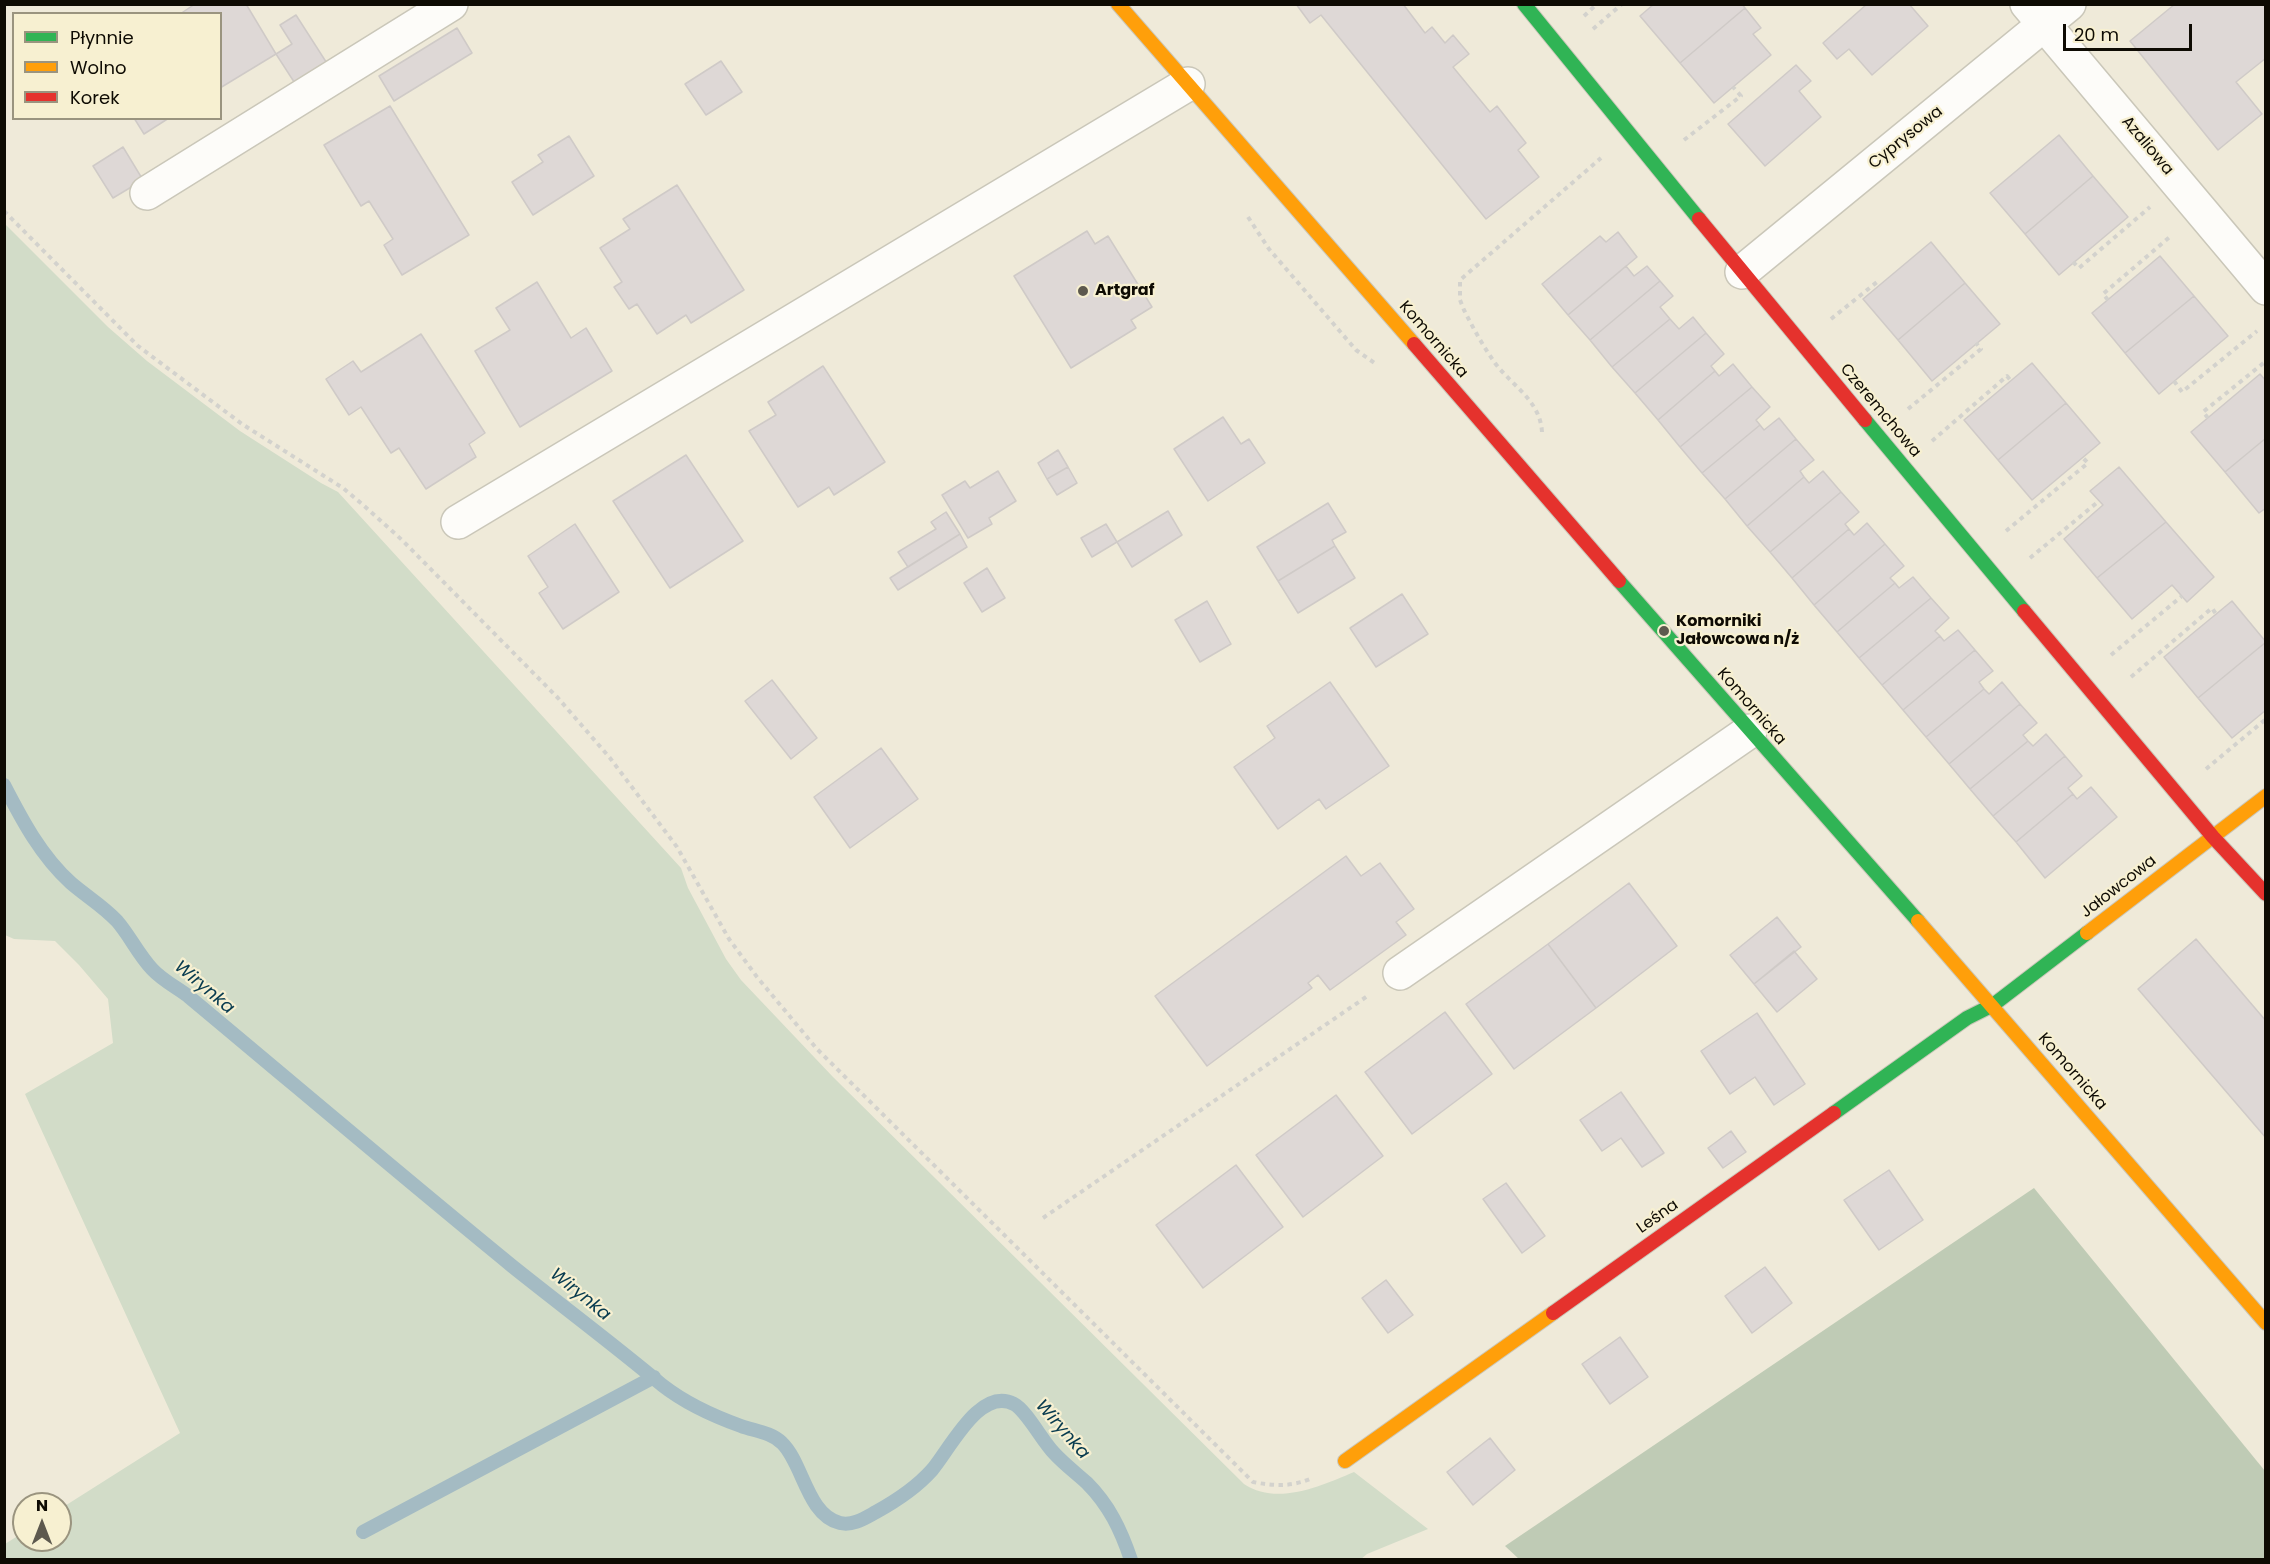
<!DOCTYPE html>
<meta charset="utf-8">
<style>
body{margin:0}
#map{position:relative;width:2270px;height:1564px;overflow:hidden;background:#efead9;font-family:Poppins,sans-serif}
canvas{display:block}
.frame{position:absolute;inset:0;border:6px solid #0e0b03;pointer-events:none}
.legend{position:absolute;left:12px;top:12px;width:210px;height:108px;box-sizing:border-box;background:#f7f0d1;border:2px solid #9a947f;margin:0;padding:8px 10px;list-style:none;font-size:18px;color:#0e0b03}
.legend li{display:flex;align-items:center;gap:12px;height:30px}
.legend b{width:30px;border:2px solid #9a947f}
.north{position:absolute;left:12px;top:1492px;width:60px;height:60px;box-sizing:border-box;background:#f7f0d1;border:2px solid #9a947f;border-radius:50%;rotate:0deg;font-size:16px;font-weight:700;line-height:24px;text-align:center;color:#0e0b03}
.north::after{content:'';display:block;margin:auto;width:21px;height:27px;background:#5d594e;clip-path:polygon(50% 0,100% 100%,50% 72%,0 100%)}
.scale{position:absolute;left:2063px;top:24px;width:129px;height:27px;box-sizing:border-box;border:3px solid #0e0b03;border-top:0;padding-left:8px;font-size:18px;line-height:21px;white-space:nowrap;color:#0e0b03;-webkit-text-stroke:4px #f7f0d1;paint-order:stroke}
</style>
<div id="map">
<canvas width="2270" height="1564"></canvas>
<div class="frame"></div>
<ul class="legend">
<li><b style="height:8px;background:#30b455"></b>Płynnie</li>
<li><b style="height:8px;background:#ff9f0a"></b>Wolno</li>
<li><b style="height:8px;background:#e5322d"></b>Korek</li>
</ul>
<div class="north">N</div>
<div class="scale">20 m</div>
</div>
<script>
const g = document.querySelector('canvas').getContext('2d');
g.lineJoin = 'round';
function fillPath(path, color) { g.fillStyle = color; g.fill(path, 'evenodd'); }
function stroke(path, color, width, dash) { g.strokeStyle = color; g.lineWidth = width; g.lineCap = dash ? 'butt' : 'round'; g.setLineDash(dash || []); g.stroke(path); }
function drawText(font, color, halo, rows, align = 'center') {
  g.font = font + ' Poppins,sans-serif'; g.lineWidth = 4.5; g.setLineDash([]); g.textBaseline = 'middle'; g.strokeStyle = halo; g.fillStyle = color; for (const [text, x, y, turn = 0] of rows) {
    g.save(); g.translate(x, y); g.rotate((+turn || 0) * Math.PI / 180); g.textAlign = isNaN(turn) ? turn : align; if (halo) g.strokeText(text, 0, 0); g.fillText(text, 0, 0); g.restore();
  }
}
fillPath(new Path2D(`
 M4,223l104,104 39,34 93,70 81,52 17,9 343,376 7,20 38,71 15,21 92,97 411,407c33,22 77,2 110,-12l74,57 -61,25 -7,6 -1355,-1v-15l19,-12v8h36v-31l120,-76 -155,-339 88,-51 -5,-44 -29,-34 -24,-24 -41,-2 -9,-4z`), '#d2dcc8');
fillPath(new Path2D(`
 M2034,1188l231,283v88l-745,1 -15,-14z`), '#bfcbb5');
stroke(new Path2D(`
 M4,785c18,35 37,71 67,98 15,13 32,23 46,38 13,15 21,33 35,48 10,11 24,18 36,27 108,90 215,181 324,270 50,40 101,78 150,119 23,18 51,31 79,41 13,5 30,6 41,17 21,20 25,72 58,80 13,3 25,-5 36,-11 20,-11 40,-24 56,-42 18,-21 48,-84 82,-66 12,6 29,38 40,49 10,11 22,20 33,30 22,22 34,47 44,77
 M363,1532l291,-155`), '#a4bbc3', 14);
const building = new Path2D(`
 M195,4h51l30,50 -56,34v-74h-40z
 M1296,4h107l22,29 7,-6 13,16 8,-8 16,19 -16,13 37,45 7,-6 29,37 -8,7 21,27 -53,42 -165,-204 -11,8z
 M1654,4h88l3,4 -65,55 -40,-47z
 M1867,4h42l19,22 -56,49 -23,-26 -12,10 -14,-16z
 M2175,4h91v54l-30,24 26,32 -44,36 -88,-109z
 M1745,8l16,20 -8,6 18,21 -57,48 -34,-40z
 M296,15l34,53 -32,20 -22,-34 16,-10 -12,-19z
 M457,28l15,25 -78,48 -15,-25z
 M721,61l21,31 -36,23 -21,-31z
 M1796,65l15,16 -12,10 22,26 -56,49 -37,-42z
 M390,106l79,129 -67,40 -18,-30 9,-6 -24,-38 -8,5 -37,-61z
 M134,118h35l-25,16z
 M2059,135l34,41 -68,58 -35,-41z
 M569,136l25,40 -61,39 -21,-33 31,-20 -5,-7z
 M123,147l20,33 -30,18 -20,-32z
 M2093,176l35,41 -69,58 -34,-41z
 M677,185l67,105 -53,33 -5,-8 -29,19 -20,-30 -8,5 -15,-22 8,-5 -22,-34 30,-19 -7,-10z
 M1087,231l8,13 13,-8 44,71 -21,13 5,8 -65,40 -57,-92z
 M1618,232l19,25 -69,58 -26,-31 58,-48 6,6z
 M1931,242l34,41 -67,57 -35,-41z
 M2160,256l34,40 -69,57 -33,-40z
 M1626,266l8,10 13,-10 13,15 -70,59 -22,-25z
 M1660,281l13,15 -13,11 10,12 -58,48 -22,-27z
 M537,282l34,56 15,-10 26,43 -92,56 -45,-76 35,-21 -14,-22z
 M1965,283l35,41 -68,57 -34,-41z
 M2194,296l34,40 -69,58 -34,-41z
 M1693,317l13,16 -71,60 -23,-26 58,-48 9,10z
 M1706,333l18,21 -13,12 4,5 -57,49 -23,-27z
 M421,334l64,99 -16,11 7,13 -50,32 -27,-41 -8,5 -30,-46 -12,8 -23,-36 27,-18 8,11z
 M2032,363l34,40 -68,57 -34,-40z
 M1733,364l19,23 -72,60 -22,-27 57,-49 4,5z
 M823,366l62,96 -51,33 -5,-8 -31,20 -49,-76 27,-16 -8,-13z
 M2260,374l6,7v57l-41,34 -34,-40z
 M1752,387l18,20 -14,13 4,5 -58,48 -22,-26z
 M2066,403l34,40 -68,57 -34,-40z
 M1223,417l18,27 8,-5 16,24 -57,38 -34,-52z
 M1779,418l17,21 -71,60 -23,-26 58,-48 4,5z
 M2266,438v70l-7,5 -34,-41z
 M1796,439l18,21 -14,11 4,6 -57,49 -22,-27z
 M1058,450l10,17 -21,12 -9,-16z
 M686,455l57,86 -73,47 -57,-87z
 M1068,467l9,16 -20,12 -10,-16z
 M2119,467l47,55 -69,56 -33,-39 39,-34 -13,-14z
 M998,471l18,30 -27,17 3,6 -24,14 -26,-43 23,-14 5,7z
 M1823,471l18,21 -71,60 -23,-26 57,-49 5,6z
 M1841,492l18,20 -14,12 4,5 -57,49 -22,-26z
 M1328,503l18,29 -14,8 3,6 -57,35 -21,-34z
 M1168,511l14,24 -50,32 -15,-25z
 M946,512l14,22 -52,33 -10,-15 38,-23 -5,-7z
 M2166,522l48,55 -27,25 -15,-17 -40,34 -35,-41z
 M1867,523l18,21 -71,61 -22,-27 57,-49 5,6z
 M575,524l44,68 -56,37 -24,-36 9,-6 -20,-31z
 M1106,524l11,18 -25,15 -11,-19z
 M960,534l7,13 -69,43 -8,-12z
 M1885,544l19,22 -14,12 5,5 -58,49 -23,-27z
 M1335,546l20,32 -57,35 -20,-32z
 M987,568l18,30 -23,14 -18,-29z
 M1913,577l18,21 -72,60 -22,-26 58,-49 4,5z
 M1402,594l26,40 -52,33 -26,-39z
 M1931,598l18,20 -14,13 5,5 -58,49 -23,-27z
 M1207,601l24,43 -31,18 -25,-42z
 M2232,601l34,41 -68,56 -34,-41z
 M1958,630l17,20 -72,60 -21,-25 58,-49 4,5z
 M2266,642v68l-34,28 -34,-40z
 M1975,650l18,21 -14,11 5,7 -58,48 -23,-27z
 M772,680l45,58 -26,21 -46,-58z
 M1330,682l59,84 -63,43 -7,-10 -41,30 -44,-62 41,-29 -8,-12z
 M2002,682l18,22 -71,60 -23,-27 58,-48 5,5z
 M2020,704l17,19 -14,12 5,6 -58,48 -21,-25z
 M2046,734l19,22 -72,60 -23,-27 58,-48 5,5z
 M881,748l37,51 -68,49 -36,-51z
 M2065,756l17,20 -14,12 5,6 -57,48 -23,-26z
 M2091,787l26,30 -72,61 -29,-36 57,-48 4,5z
 M1346,856l15,20 19,-13 34,46 -18,13 10,13 -76,55 -12,-15 -10,8 4,5 -105,78 -52,-70z
 M1629,883l48,63 -81,62 -48,-64z
 M1777,917l24,30 -47,37 -24,-29z
 M2196,939l70,82v117l-128,-149z
 M1548,944l48,64 -82,61 -48,-65z
 M1794,951l23,28 -40,33 -23,-28z
 M1445,1012l47,62 -80,60 -47,-62z
 M1757,1013l48,71 -31,21 -19,-28 -25,17 -29,-43z
 M1621,1092l43,61 -22,14 -21,-29 -19,13 -22,-31z
 M1336,1095l47,61 -80,61 -47,-62z
 M1731,1131l15,21 -23,16 -15,-20z
 M1236,1165l47,62 -80,61 -47,-63z
 M1889,1170l34,50 -44,30 -35,-50z
 M1506,1183l39,53 -23,17 -39,-54z
 M1765,1267l27,36 -40,30 -27,-37z
 M1386,1280l27,35 -25,18 -26,-35z
 M1620,1337l28,40 -38,27 -28,-40z
 M1490,1438l25,32 -42,35 -26,-33z`);
fillPath(building, '#ded8d6');
stroke(building, '#cfcac7', 1.5);
const street = new Path2D(`
 M2027,4l239,284
 M147,193l304,-189
 M1742,272l327,-268
 M458,522l730,-438
 M1400,973l350,-242`);
const fast = new Path2D(`
 M1524,4l175,215
 M1865,420l159,191
 M1619,581l299,340
 M1834,1113l133,-95 26,-13 94,-72`);
const slow = new Path2D(`
 M1118,4l296,340
 M1918,921l348,402
 M2087,933l179,-137
 M1345,1461l208,-148`);
const jam = new Path2D(`
 M1699,219l166,201
 M1414,344l205,237
 M2024,611l189,226 53,57
 M1553,1313l281,-200`);
stroke(street, '#cac7b9', 36);
stroke(fast, '#cac7b9', 16);
stroke(slow, '#cac7b9', 16);
stroke(jam, '#cac7b9', 16);
stroke(new Path2D(`
 M1584,16l13,-12
 M1593,29l29,-25
 M1684,140l57,-44 -8,-9
 M4,211l134,135 104,78 101,64 19,16 40,36 156,158 52,60 67,89 52,92 28,38 60,72 436,433c21,4 37,5 57,-3
 M1248,217l21,32 87,101 20,14
 M2073,262l6,6 71,-61
 M2108,300l-5,-6 69,-59
 M1831,319l46,-37
 M2174,381l8,11 75,-61
 M1908,409l73,-60 -5,-6
 M2208,418l-5,-6 63,-51
 M1542,432c-2,-32 -30,-46 -47,-69 -12,-17 -22,-35 -31,-53l-4,-10v-20l141,-122
 M1932,441l75,-65 4,5
 M2006,531l82,-68 -5,-5
 M2030,558l69,-57
 M2111,655l71,-59
 M2131,677l81,-69 4,6
 M2206,769l60,-50
 M1043,1218l326,-223`), '#d3d2cd', 4, [4.5, 4.5]);
stroke(street, '#fdfcf9', 33);
stroke(fast, '#30b455', 14);
stroke(slow, '#ff9f0a', 14);
stroke(jam, '#e5322d', 14);
for (const [x, y, r, color] of [
 [1083,291,6,"#5d594e"],
 [1664,631,6,"#5d594e"]
]) { const dot = new Path2D(); dot.arc(x, y, r, 0, 2 * Math.PI); g.fillStyle = color; g.fill(dot); stroke(dot, '#f7f0d1', 2); }
drawText('16px', '#0e0b03', '#f7f0d1', [
 ["Cyprysowa",1906,138,-39],
 ["Azaliowa",2147,146,50],
 ["Komornicka",1433,340,49],
 ["Czeremchowa",1880,411,50],
 ["Komornicka",1751,707,49],
 ["Jałowcowa",2119,887,-38],
 ["Komornicka",2072,1072,49],
 ["Leśna",1658,1217,-35]
]);
drawText('bold 16px', '#0e0b03', '#f7f0d1', [
 ["Artgraf",1095,291],
 ["Komorniki",1676,622],
 ["Jałowcowa n/ż",1676,640]
], 'left');
drawText('italic 18px', '#083b4f', '#f7f0d1', [
 ["Wirynka",204,988,40],
 ["Wirynka",580,1295,39],
 ["Wirynka",1062,1430,49]
]);
</script>
